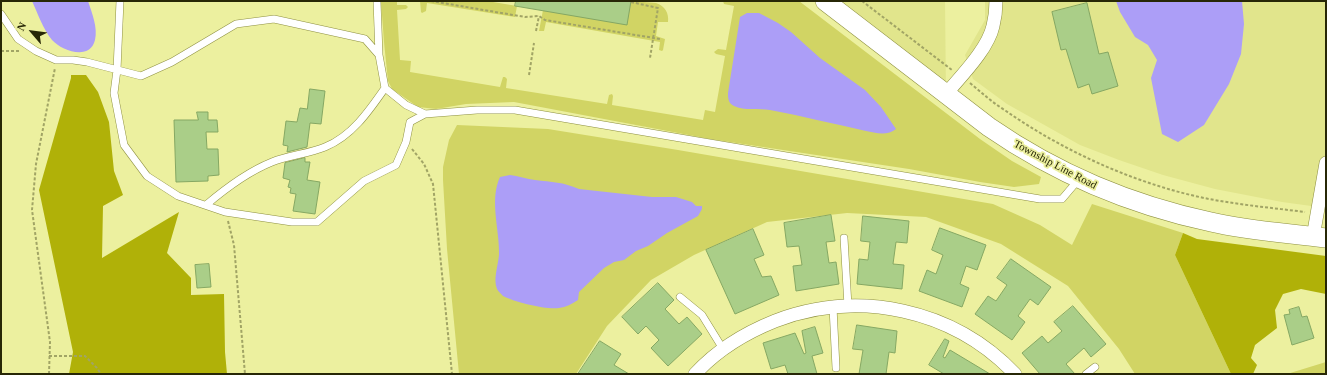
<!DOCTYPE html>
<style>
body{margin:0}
#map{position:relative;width:1327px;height:375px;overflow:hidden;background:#ecf09f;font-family:Georgia,serif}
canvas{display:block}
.frame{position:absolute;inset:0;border:2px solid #272706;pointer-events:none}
.north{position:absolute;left:12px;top:12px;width:40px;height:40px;-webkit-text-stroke:3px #ecf09f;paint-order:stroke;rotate:298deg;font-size:11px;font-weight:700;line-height:16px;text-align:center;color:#272706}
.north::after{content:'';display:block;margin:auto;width:14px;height:18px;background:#272706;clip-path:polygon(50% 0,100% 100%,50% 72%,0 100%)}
</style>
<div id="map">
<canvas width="1327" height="375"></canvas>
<div class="frame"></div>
<div class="north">N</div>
</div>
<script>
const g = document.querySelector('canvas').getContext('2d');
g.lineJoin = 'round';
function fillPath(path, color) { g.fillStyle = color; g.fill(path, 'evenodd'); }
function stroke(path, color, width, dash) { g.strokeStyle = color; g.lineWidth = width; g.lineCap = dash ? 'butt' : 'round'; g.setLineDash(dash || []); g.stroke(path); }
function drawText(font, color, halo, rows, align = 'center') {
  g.font = font + ' Georgia,serif'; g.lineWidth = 3.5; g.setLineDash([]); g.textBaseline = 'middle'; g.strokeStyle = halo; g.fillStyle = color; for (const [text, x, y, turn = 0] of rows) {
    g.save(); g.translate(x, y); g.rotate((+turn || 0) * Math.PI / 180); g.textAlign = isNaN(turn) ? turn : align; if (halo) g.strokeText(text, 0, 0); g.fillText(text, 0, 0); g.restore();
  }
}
fillPath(new Path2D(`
 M825,1h120l1,93z
 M985,1h341v207l-44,-6 -67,-13 -52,-14 -44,-15 -39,-15 -73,-41 -34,-25 -8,-24 20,-35z`), '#e1e58c');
fillPath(new Path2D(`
 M381,1h16v4h9l2,2 -2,2 -9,1 3,50 11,1 -1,11 90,15 3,-10h2l2,2 -1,9 101,16 2,-9 3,-1 1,2 -1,9 91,15 2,-10 10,2 10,-56 -9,-2 -2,-2 4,-3 8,1 8,-44 -10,-2 -1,-3h76l181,138 32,22 29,16 -2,7 -25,3 -34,-5 -71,-13 -199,-30 -196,-37 -48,2 -30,5 -18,-2 -26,-18 -4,-8 -4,-39z
 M420,1h67l30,5 -2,11 -88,-14 -1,8 -4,2 -1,-1z
 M631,1l25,2c9,3 13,10 12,19h-10l-2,14 9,3 -2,11 -1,1 -3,-1 1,-8 -114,-20 -2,9h-5l4,-21z
 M457,125l91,4 130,21 315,54 47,21 32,20 20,-41 91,29 -8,22 56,119h-96l-16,-25 -51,-63 -67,-42 -75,-27 -79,-4 -80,9 -73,33 -43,25 -44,46 -31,48h-117l-12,-125 -4,-69v-13l6,-27z
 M1326,362v12h-39z`), '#d1d464');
fillPath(new Path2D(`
 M71,75h15l12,17 11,30 5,49 9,24 -20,11 -1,52 77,-46 -12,41 24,25v17l33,-1 1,58 2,22h-158l4,-22 -34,-162 32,-112z
 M1183,233l14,6 129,17v38l-25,-5 -18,5 -8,16 2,18 -22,17 -4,13 6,7 -4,9h-22l-56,-119z`), '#b0b108');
fillPath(new Path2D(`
 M32,1h56c4,12 10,27 7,39 -5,21 -33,11 -43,0 -9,-11 -14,-26 -20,-39z
 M1116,1h126l2,23 -3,30 -12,30 -25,41 -26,17 -16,-8 -11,-56 6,-18 -9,-15 -13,-8 -15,-25z
 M747,13h12l19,10 13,9 29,26 45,32 16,17 15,22c-8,7 -21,4 -30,2 -32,-7 -64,-15 -96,-21 -11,-2 -26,1 -36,-4 -6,-3 -6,-8 -6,-13l12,-76z
 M510,175c8,1 17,4 25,5 17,2 28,2 44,9l73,8h24l16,5 4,4h6v3l-4,7 -31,17 -19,13 -12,5 -12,9 -10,2 -10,6 -25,24 -1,8c-6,4 -12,7 -19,8 -12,2 -45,-6 -56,-12 -2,-2 -5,-5 -6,-7 -4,-10 1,-23 2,-34 1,-25 -10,-54 1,-78z`), '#ac9ef7');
const building = new Path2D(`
 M516,1h115l-4,24 -112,-19z
 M1087,3l12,51 9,-2 10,34 -26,8 -3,-10 -11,4 -12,-39 -5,1 -9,-38z
 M310,89l15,2 -4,33 -11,-1 -3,24 -20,5 1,-6 -5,-1 3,-24 11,1 3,-14 7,1z
 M197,112h11v8h9l1,12h-12l1,17h11l1,26 -11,1v5l-32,1 -2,-62h24z
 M305,158v4h5l-3,18 13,2 -5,32 -22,-3 3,-17 -6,-1 1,-5 -3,-1 2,-7 -7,-2 2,-15z
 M831,215l4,26 -9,1 3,21 7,-1 3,22 -43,7 -3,-25 9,-1 -3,-19 -12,1 -3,-24z
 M863,216l46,5 -2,22 -11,-1 -3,22 11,1 -2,24 -45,-5 2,-25 9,1 2,-18 -9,-1z
 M940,228l46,17 -9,25 -11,-4 -6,18 9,4 -7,19 -43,-16 8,-21 9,4 7,-19 -11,-5z
 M753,229l11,26 -10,4 8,18 9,-1 8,19 -44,19 -29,-64z
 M1011,259l40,28 -13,18 -8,-6 -12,17 7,6 -13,18 -37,-26 13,-18 8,5 11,-16 -10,-7z
 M209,264l2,23 -14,1 -2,-23z
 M658,283l16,17 -9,9 14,15 8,-7 15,17 -34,32 -17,-18 8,-8 -13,-14 -8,8 -16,-17z
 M1073,306l33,38 -15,13 -7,-9 -18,16 9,10h-35l-18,-21 20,-17 6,7 14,-12 -8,-9z
 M1299,307l3,10 5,-1 7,22 -22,7 -8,-30 6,-1 -1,-4z
 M857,325l40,6 -2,22 -6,-1 -3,22h-27l4,-24 -10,-1z
 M815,327l8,26 -11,3 5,18h-29l-3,-9 -14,4 -8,-26 32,-10 9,21 2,-1 -4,-22z
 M945,339l4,2 -6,16 2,1 5,-8 40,24h-46l-15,-9z
 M600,341l21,13 -7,11 15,9h-51z`);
fillPath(building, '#aace88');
stroke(building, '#85a763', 1);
const lane = new Path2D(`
 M120,1l-3,69 -3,23 10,52 23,31 31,20 47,16 67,10h25l47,-41 32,-16 10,-23 4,-20 15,-8 52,-4h38l525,89h22l17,-20
 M377,1l2,54
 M1,14l17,25 18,12 20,9h17l14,2 54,14 31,-14 64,-38 38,-5 91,20 14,16 6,33 21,17 19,9
 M206,205c20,-17 41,-33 66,-43 17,-7 36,-8 53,-15 27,-11 44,-36 60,-59
 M844,238l4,68
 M680,297l22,18 21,34
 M833,307l3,61
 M1086,374l9,-7`);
const street = new Path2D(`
 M946,94c15,-18 42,-45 47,-68 2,-8 3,-17 3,-25
 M1313,237l13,-74
 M695,374c22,-24 50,-41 80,-53 84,-32 178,-12 240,53`);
const secondary = new Path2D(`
 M825,1l164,126c68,47 142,78 222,95 38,9 77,11 115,16`);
stroke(lane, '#8e9041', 8);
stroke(street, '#8e9041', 14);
stroke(secondary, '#8e9041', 20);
stroke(new Path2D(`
 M431,1l94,16 14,-1 6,4 115,19
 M862,1l90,69
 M631,2l27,6 -8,50
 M536,31l3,-15
 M1,51h19
 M529,75l5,-32
 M970,83c12,10 23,20 36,28 59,41 132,74 203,88 32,6 64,9 96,13
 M412,149l12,15 9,20 19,190
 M228,221l6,24 11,129
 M49,356h36l12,12 4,6
 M49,374l1,-32 -18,-132 4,-46 19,-96`), '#a1a465', 2, [3, 2]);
stroke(lane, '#fff', 7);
stroke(street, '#fff', 13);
stroke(secondary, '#fff', 19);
drawText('11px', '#272706', '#ecf09f', [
 ["Township Line Road",1055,165,28]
]);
</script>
